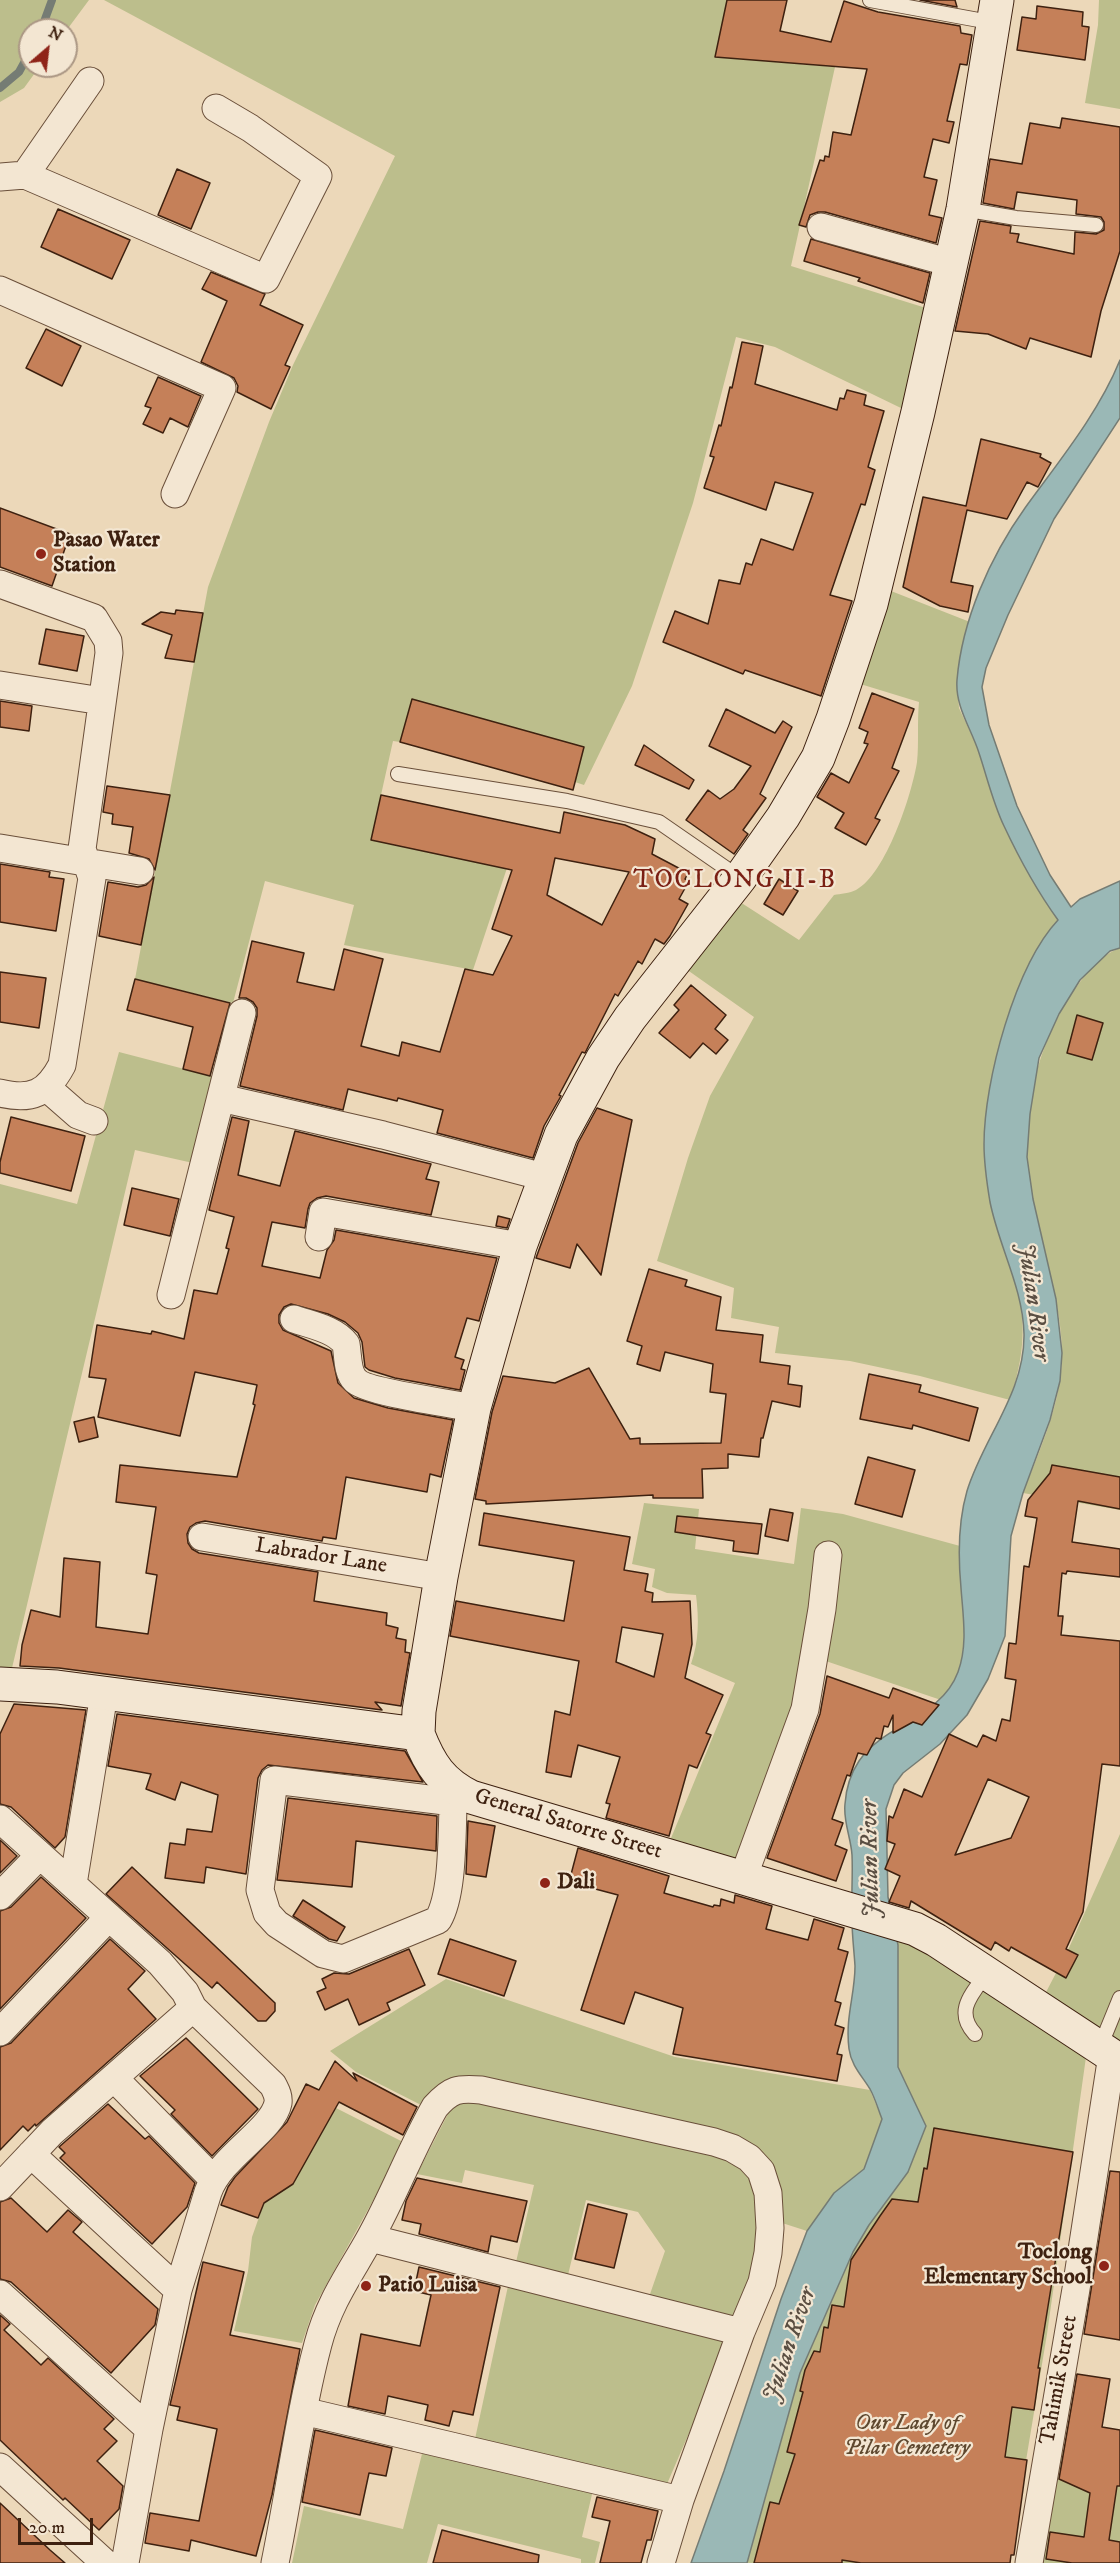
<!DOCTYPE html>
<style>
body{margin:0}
#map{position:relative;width:1120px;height:2563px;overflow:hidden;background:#ecd8b9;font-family:"IM FELL DW Pica",serif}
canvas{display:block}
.north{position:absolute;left:18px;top:18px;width:60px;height:60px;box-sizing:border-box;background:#f3e6d2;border:2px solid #ab9784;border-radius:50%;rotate:28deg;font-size:16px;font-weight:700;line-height:24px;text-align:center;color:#3e2110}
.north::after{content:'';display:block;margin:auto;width:21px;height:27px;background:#8f2418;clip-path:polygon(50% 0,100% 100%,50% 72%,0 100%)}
.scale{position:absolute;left:18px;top:2518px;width:75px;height:27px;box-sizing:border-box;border:3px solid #3e2110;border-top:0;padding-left:8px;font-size:18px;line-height:21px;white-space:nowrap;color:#3e2110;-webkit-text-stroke:4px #f3e6d2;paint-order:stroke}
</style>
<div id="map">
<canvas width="1120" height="2563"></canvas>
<div class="north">N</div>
<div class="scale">20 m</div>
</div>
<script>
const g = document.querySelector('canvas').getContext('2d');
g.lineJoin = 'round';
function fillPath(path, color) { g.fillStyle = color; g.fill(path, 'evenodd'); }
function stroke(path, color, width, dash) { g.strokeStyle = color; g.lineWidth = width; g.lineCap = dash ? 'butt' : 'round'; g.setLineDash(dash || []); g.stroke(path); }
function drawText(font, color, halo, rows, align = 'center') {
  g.font = font + ' "IM FELL DW Pica",serif'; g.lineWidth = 4.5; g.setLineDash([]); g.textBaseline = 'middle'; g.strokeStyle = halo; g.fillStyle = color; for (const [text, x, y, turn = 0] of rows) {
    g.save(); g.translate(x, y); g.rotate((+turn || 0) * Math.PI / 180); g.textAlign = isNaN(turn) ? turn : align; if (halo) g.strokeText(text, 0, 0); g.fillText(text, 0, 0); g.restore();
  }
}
fillPath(new Path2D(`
 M0,0h89l-23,31 -36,-1v36h10l-16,22 -24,14z
 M104,0h623l-11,57 119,10 -44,199 135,42 -23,101 -128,-62 -39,-10 -43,166 -61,183 -48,99 -9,-3 9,-35 -172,-47 -12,42 -7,-1 -22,99 136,28 -34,102 -129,-25 10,-40 -89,-24 -32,122 -98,-24 73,-392 61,-165 24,-57 102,-209z
 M1099,0h21v109l-35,-6 13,-78z
 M891,591l79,31 -13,60 2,26 20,43 24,73 42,77 14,19c-41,42 -76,168 -75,226 0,18 3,37 6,55 6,33 22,63 29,96 8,35 2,69 -9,103l-90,-24 -70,-15 -75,-8 4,-26 -48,-9 3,-30 -77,-27 31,-103 22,-62 44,-79 -68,-48 54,-67 59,38 35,-45c6,-1 16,-2 22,-5 30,-16 56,-96 61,-128 2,-19 0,-40 2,-60l-62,-19z
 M1120,948v562l-97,-17c17,-44 39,-91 39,-139 0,-39 -12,-79 -21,-116 -6,-26 -13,-54 -14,-81 -3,-53 12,-110 40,-156 13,-20 30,-45 53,-53z
 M119,1052l96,25 -22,86 -58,-13 -123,518h-12v-484l77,20z
 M644,1503l55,6 -4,40 99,15 7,-56 42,6 117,32c1,36 11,100 -4,131 -4,8 -10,15 -15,23l-133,-45 -66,207 -73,-19 66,-160 -44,-19c8,-23 8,-45 5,-69l-29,-2 -15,-6 3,-18 -23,-5z
 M1120,1834v211l-76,-49 24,-46z
 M895,1934l18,6 173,117 -39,277 -38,229h-262l53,-190 53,-121 73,-126 -28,-59v-122z
 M446,1979l229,78 195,33 12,29 -18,50 -30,24 -27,38 -28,-9 -9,-50 -294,-89 -51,24 -69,-35 -26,-21z
 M465,2097l249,56 31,14 15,23 3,42 -26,89 -88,-24 16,-46 -27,-39 -52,-12 -18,75 -52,-13 18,-77 -69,-15 -3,13 -45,-9 34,-66z
 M336,2108l69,35 -90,162 -13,38 -68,-12 14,-60 4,-34 12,-34 29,-19z
 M508,2286l222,52 -63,146 -192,-45z
 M423,2450l170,40 -11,47 18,5 -5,21h-14v-4l-143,-35 -11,39h-135l12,-57 99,23z
 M1057,2451l63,9v103h-85z`), '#bcbe8c');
const water = new Path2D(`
 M1120,360v58l-66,101 -46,96 -22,53 -4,19 7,38 28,81 33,69 21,32 9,-8 40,-18v67l-10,3 -30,29 -21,34 -20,44 -9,56 -3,43 6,42 23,100 6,54 -2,28 -10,39 -27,73 -12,43 -6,100 -17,43 -21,36 -27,29 -37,29 -9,12 -8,24 2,88 10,48v122l28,59 -18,46 -39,53 -16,27 -53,121 -53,190h-56l33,-92 57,-172 26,-68 27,-38 30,-24 18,-50c-4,-10 -7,-21 -12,-30 -8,-13 -19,-24 -21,-40 -4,-32 6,-54 6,-83 -1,-16 -3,-31 -3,-46 -1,-21 1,-43 0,-65 -1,-17 -9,-34 -7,-51 1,-15 6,-31 14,-43 26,-38 82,-43 99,-89 10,-27 5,-56 3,-84 -3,-32 -3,-66 6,-97 16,-53 58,-98 57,-157 -1,-46 -25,-87 -34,-132 -3,-18 -6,-39 -6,-58 0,-63 31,-178 74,-224 -21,-29 -39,-62 -54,-94 -11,-23 -17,-49 -25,-73 -8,-25 -24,-46 -22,-73 5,-60 33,-123 68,-172 34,-47 73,-94 95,-148z`);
fillPath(water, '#9ab8b6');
stroke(water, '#757c74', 1.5);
stroke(new Path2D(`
 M41,30l11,-30
 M0,88l19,-16 11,-20`), '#757c74', 8);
const building = new Path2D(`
 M727,0h60l-7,31 51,11 13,-41 34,11 82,14 1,7 11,2 -5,30 -7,-1 -13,57 7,1 -5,21 -16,-4 -9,38 13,3 -8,35 13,3 -6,25 -111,-31h-7l-8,3 -4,12 -7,-2 21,-65 4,1 1,-5 4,1 4,-25 18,3 16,-66 -152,-12z
 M920,0h35l2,7z
 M1037,6l46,6 -1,14 7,1 -4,33 -68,-10 5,-33 14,2z
 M1062,118l58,9v124l-19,60 -10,46 -61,-19 -4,11 -38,-15 -33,-3 25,-110 31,5 -1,7 9,1 -2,8 57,12 1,-22 21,2 8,-4v-8l-3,-5 -25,-3 1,-14 -60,-8 -3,17 -31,-6 7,-44 32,5 8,-41 30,5z
 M177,169l33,14 -19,46 -33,-14z
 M58,209l72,31 -18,39 -71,-32z
 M811,239l119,34 -7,30 -65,-22 2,-3 -56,-17z
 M211,272l54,22 -5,11 43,20 -18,40 5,2 -19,42 -34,-17 1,-6 -4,-8 -33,-16 26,-61 -25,-12z
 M46,329l35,17 -19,40 -36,-18z
 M742,342l21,4 -8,38 82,26 3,-12 4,1 3,-9 19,5 -2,10 20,6 -16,56 7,3 -10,35 -4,-1 -31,91 22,6 -31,95 -76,-26 -2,4 -80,-32 12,-31 33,13 11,-44 21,4 6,-21 6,2 9,-26 32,11 20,-57 -38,-11 -9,28 -62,-22 10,-31 -4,-1 9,-31 2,1 9,-39 2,1z
 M158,377l43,19 -13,31 -18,-9 -7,15 -20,-9 8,-16 -6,-2z
 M981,439l60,15 -1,3 11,6 -13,24 -11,-5 -20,37 -40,-9 -16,72 22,4 -5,26 -28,-6 -37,-19 20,-90 43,9z
 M0,508l70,26 -18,52 -52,-19z
 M176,610l27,3 -9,49 -29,-4 7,-23 -30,-11 19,-12 14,2z
 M46,629l38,7 -7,35 -38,-7z
 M872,693l42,16 -22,59 7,3 -24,47 5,2 -14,25 -31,-17 9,-15 -27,-16 14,-24 18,10 19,-39 -4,-1 4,-11 -9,-4z
 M412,699l172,48 -11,43 -173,-48z
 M0,701l32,5 -3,25 -29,-4z
 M726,709l49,24 8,-12 9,6 -32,67 6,4 -23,32 5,4 -14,20 -48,-34 22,-30 12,9 14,-10 17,-23 -42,-20z
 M644,745l50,35 -5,9 -54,-24z
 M107,786l63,9 -15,75 -6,-11 -20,-6 4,-26 -21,-3 1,-10 -10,-2z
 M381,795l179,38 4,-21 61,13 30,14 -3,15 36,19 -3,6 4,2 -10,18 9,5 -18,32 -6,8 -9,-5 -13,25 -4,-3 -20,35 -3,-2 -26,51 -4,8 -3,-1 -23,43 2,1 -17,30 -11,32 -96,-25 6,-23 -45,-12 -1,3 -49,-12 -5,21 -103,-24 17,-70v-8l-4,-6 -7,-4h-7l13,-57 52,12 -7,29 37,8 10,-41 39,10 -22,87 38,10 3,-14 38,10 25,-83 28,6 19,-39 -20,-7 20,-59 -141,-30zM555,858l74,14 -27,53 -55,-30z
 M0,864l50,8 -1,5 15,2 -8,52 -56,-9z
 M154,877l-13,68 -42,-9 9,-54 30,5 8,-2z
 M779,879l19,12 -15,24 -19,-11z
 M0,972l46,6 -7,50 -39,-6z
 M135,979l95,24 -20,73 -27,-7 10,-42 -66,-17z
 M691,985l35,30 -11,14 13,11 -12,14 -13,-11 -13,15 -31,-25 20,-23 -5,-5z
 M1077,1015l26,8 -11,37 -25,-7z
 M597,1108l35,12 -31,155 -24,-31 -7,24 -34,-10 42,-115z
 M11,1117l74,19 -14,55 -71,-18v-11z
 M232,1117l17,4 -11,54 42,11 15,-55 136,33 -5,15 13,3 -8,33 -105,-19 -9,2 -7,5 -2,6 -3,19 -33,-6 -10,44 58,12 7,-28 7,-10 2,-10 161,28 -18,63 -12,-3 -12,39 9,3 -3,9 4,1 -5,20 -65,-12 -26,-8 -4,-3 -3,-25 -4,-9 -13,-11 -17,-8 -37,-10 -7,3 -5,8v8l4,7 48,21 7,32 16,15 34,10 65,12 -12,57 -11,-3 -3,18 -81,-15 -10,62 -13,-2 -1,4 -117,-20 -9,2 -6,4 -3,7 1,9 4,6 7,4 119,19 -4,29 73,12 -1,12 12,3 -2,10 10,2 -1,12 5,1 -9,53 -26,-4 7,8 -323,-42 -39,-2 2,-21 9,-35 29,7 4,-59 36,4 -4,65 52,7 9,-59 -11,-2 10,-66 -40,-5 4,-37 117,12 18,-72 -2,-1 4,-19 -62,-13 -15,64 -82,-19 8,-38 -17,-2 8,-52 54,9 1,-3 32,8 10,-49 23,4 12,-45 -3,-1 8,-31 -25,-7z
 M132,1188l47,11 -9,37 -46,-11z
 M498,1216l12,3 -3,9 -11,-2z
 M649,1269l38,11 -2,6 36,11 -5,33 47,5 -3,27 30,4 -2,18 14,2 -2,21 -28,-6 -9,37h-2l-2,19 -31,-3v14l-26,1 1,29h-50v-3l-167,9v-3l-11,-2 17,-87 11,-36 52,7 34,-15 41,71 10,-1v6l81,-1 5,-49 -16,-2 3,-28 -48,-12 -5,19 -23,-7 5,-18 -15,-5z
 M869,1374l52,11 -2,7 59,16 -9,33 -56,-16 -1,4 -52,-10z
 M94,1417l4,20 -19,5 -5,-20z
 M868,1457l47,13 -13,47 -47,-13z
 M1052,1465l68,12v32l-42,-8 -6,41 48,7v28l-53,-6 -1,3 -4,-1 -4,43h5l-2,19 59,6v125l-18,-2 -19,148 -17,37 12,6 -12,23 -55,-31 -2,4 -14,-9 -4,8 -80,-49 -2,7 -20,-6 11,-26 -15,-7 10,-25 -8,-3 2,-25 4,2 11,-29 18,8 27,-63 28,13 6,-12 13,6 6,-22 8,2 6,-41 -11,-2 4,-35 7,1 8,-78 5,1 8,-49 -12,-2 3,-16 22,-27zM988,1779l41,18 -18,41 -56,17z
 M770,1509l23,4 -5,28 -23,-5z
 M484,1513l146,24 -6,33 24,4 -3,17 8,2 -1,9 38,-1 2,43 -7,34 38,17 -17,38 5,2 -14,33 -8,-3 -20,71 -63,-18 4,-14 -4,-1 14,-46 -42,-12 -7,32 -25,-5 9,-61 15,4 9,-54 -129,-25 6,-35 108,20 10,-60 -95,-16zM622,1627l41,7 -9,43 -38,-15z
 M677,1516l85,8 -4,30 -25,-3 1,-10 -59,-9z
 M827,1676l62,22 4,-10 46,17 -17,20 -9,-3 -20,11v-18l-5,12 -4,-1 -3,13 -5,-1 -9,17 -9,-2 -8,23 -3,-1 -15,44 11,4 -8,22 12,5 -11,31 -69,-23 53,-144z
 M14,1704l72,6 -21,127 -10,11 -44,-41 -11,-3v-70z
 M117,1714l288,37 18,31 -155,-17 -6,5 -4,8 -12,96 -40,-7 -2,16 -39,-5 5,-35 15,2 2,-16 25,3 6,-37 -37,-13 -6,18 -29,-11 5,-15 -43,-8z
 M288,1798l149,18 -1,35 -80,-10 -4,46 -75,-7z
 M468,1821l27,5 -9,51 -20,-3z
 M0,1840l17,16 -17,17z
 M578,1848l91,28 -5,17 49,14 1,-2 6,1 1,-7 13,4 1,-8 37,11 -6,23 42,11 6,-21 30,9 -6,21 10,3 -13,49 6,2 -6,22 9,3 -7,26 5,1 -5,26 -164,-27 10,-46 -48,-16 -11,32 -43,-14 37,-115 -49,-13z
 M132,1867l143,136v8l-9,10h-8l-41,-39 -5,6 -106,-94z
 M41,1877l45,41 -86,91v-98l11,-4z
 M303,1900l42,27 -8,14 -8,-2 -36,-23z
 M110,1939l35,32 -17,18 28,30 -120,107 -1,-2 -7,7 -5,-5 -23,24v-103l11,-4z
 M450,1939l66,22 -12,35 -66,-22z
 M409,1949l16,36 -38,18 3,7 -31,15 -11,-26 -23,11 -8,-18 9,-4 -4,-9 12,-6 15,1z
 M186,2038l72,71 -46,47 -41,-42 4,-4 -35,-34z
 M335,2061l22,20 -4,-8 64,34 -14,28 -64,-33 -46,82 -29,19 -6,15 -37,-13 7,-18 7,-10 52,-55 19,-38 13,6z
 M108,2104l37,35 4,-3 46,47 -8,24 -35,37 -92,-86 5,-5 -6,-6z
 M934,2128l139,24 -35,216h2l-6,42 -22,-3 -7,50 22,3 -13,95h-3l-1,8h-149l-19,-3v3h-88l16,-61 9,2 16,-50 -8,-2 16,-60 -3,-1 5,-21 9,-19 6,1 4,-25 4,1 4,-23 12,2 7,-47 29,-44 12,-17 26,3 6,-34 3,1z
 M1110,2171l10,1v168l-36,-6z
 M417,2178l110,23 -10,41 -26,-6 -3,16 -69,-18 2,-10 -19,-4 4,-19z
 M11,2198l36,34 21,-22 14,12 -9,10 85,77 -3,16 -44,48 -100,-91 -11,-3v-77z
 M588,2204l39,10 -13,54 -39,-9z
 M203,2262l41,10 -14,63 70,14 -28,146 -16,61 -65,-16 -2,11 -44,-8 5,-30 49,8 18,-92 -40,-9 3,-13 -10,-2z
 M419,2267l81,20 -27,128 -20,-4 -4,15 -24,-6 3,-15 -40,-9 -3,18 -37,-8 13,-72 59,12 11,-51 -17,-4z
 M0,2315l10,9 -6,6 37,35 7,-7 66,61 -10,10 13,12 -20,20 26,25 -4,23 -20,21 -34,-32 -2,2 -63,-60z
 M1077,2374l33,5 -8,48 18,3v56h-3l-8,54 11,2v21h-48l-26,-4 4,-27 34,5 6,-44 -31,-14z
 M315,2430l77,18 -6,28 -17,-3 -9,42 -58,-13z
 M597,2497l61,14 -7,29h-4l-6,23h-41l10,-42 -18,-4z
 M0,2503l50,47 15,13h-65z
 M442,2530l97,25 -1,8h-105z`);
fillPath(building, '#c58059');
stroke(building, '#3e2110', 1.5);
const lane = new Path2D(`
 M870,0l125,23
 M963,209l53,9 80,7
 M398,774l169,27 92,21 81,56
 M975,2034c-21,-23 -3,-40 12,-61
 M1100,2047l20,-49`);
const street = new Path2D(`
 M25,175l65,-94
 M0,177l25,-2 241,104 52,-103 -68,-48 -34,-20
 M821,227l130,36
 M0,290l222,98 -47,106
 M0,584l94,34 14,23 1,12 -27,196 10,29 -30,187c-15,28 -30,36 -62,28
 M0,685l102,16
 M0,848l140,23
 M46,1087l32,28 16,6
 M221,1098l162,37 161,42
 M319,1237l4,-25 197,34
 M171,1295l71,-282
 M294,1319c17,6 41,10 52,25 2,11 1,28 9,36 10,12 99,24 119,28
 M202,1537l239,40
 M453,1802l-179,-22 -14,110 7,23 10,11 46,30 20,5 95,-39c17,-29 13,-96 16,-132
 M0,1819l160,144 25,29 8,16 80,77c3,6 6,11 5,18 -5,27 -58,54 -70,89l-30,98 -29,139 -24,134
 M743,1878l62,-169 17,-100 6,-54
 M73,1884l31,-190
 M0,1896l40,-41
 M0,2032l109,-115
 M114,2078l99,101
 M31,2154l147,136
 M0,2187l52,-55 141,-124
 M370,2238l371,94
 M0,2294l149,135
 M303,2411l377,89
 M0,2467l105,96
 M275,2563c15,-73 24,-148 43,-219 11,-42 32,-70 52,-106 24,-43 41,-89 65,-131 16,-18 23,-19 46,-17l233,52 18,6 17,10 12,13 7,22 2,35 -2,25 -6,29 -21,50 -61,168 -19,63
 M1029,2563l47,-274 36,-234`);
const secondary = new Path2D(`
 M0,1684l57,3 361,47c12,31 24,49 53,63l444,132 21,11 184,121
 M418,1734l1,-23 22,-134 33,-169 46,-162 41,-111 42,-77 27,-40 110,-140 43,-61 35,-59 15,-39 38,-115 47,-192 45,-203 34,-209`);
stroke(lane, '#6a4f3a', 16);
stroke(street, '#6a4f3a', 29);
stroke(secondary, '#3e2110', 35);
stroke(lane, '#f3e6d2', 14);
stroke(street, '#f3e6d2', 27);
stroke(secondary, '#f3e6d2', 33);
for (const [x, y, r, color] of [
 [41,554,6,"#8f2418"],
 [545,1883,6,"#8f2418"],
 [1104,2266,6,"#8f2418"],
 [366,2286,6,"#8f2418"]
]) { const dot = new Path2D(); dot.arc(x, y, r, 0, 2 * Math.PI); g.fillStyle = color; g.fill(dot); stroke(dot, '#f3e6d2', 2); }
drawText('bold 22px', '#3e2110', '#f3e6d2', [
 ["Pasao Water",53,541],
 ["Station",53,566],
 ["Dali",557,1883],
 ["Toclong",1092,2253,"right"],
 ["Elementary School",1092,2278,"right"],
 ["Patio Luisa",378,2286]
], 'left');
drawText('22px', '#3e2110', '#f3e6d2', [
 ["Labrador Lane",321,1557,9],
 ["General Satorre Street",568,1825,17],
 ["Tahimik Street",1060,2380,-80]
]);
drawText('italic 22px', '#5e482f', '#f3e6d2', [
 ["Our Lady of",907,2424],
 ["Pilar Cemetery",907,2449]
]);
drawText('italic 24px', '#5a4e42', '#f3e6d2', [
 ["Julian River",1032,1302,82],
 ["Julian River",872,1859,-91],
 ["Julian River",791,2345,-71]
]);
g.letterSpacing = '1.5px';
drawText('26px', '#7a1f14', '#f3e6d2', [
 ["TOCLONG II-B",735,882]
]);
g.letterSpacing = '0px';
</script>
